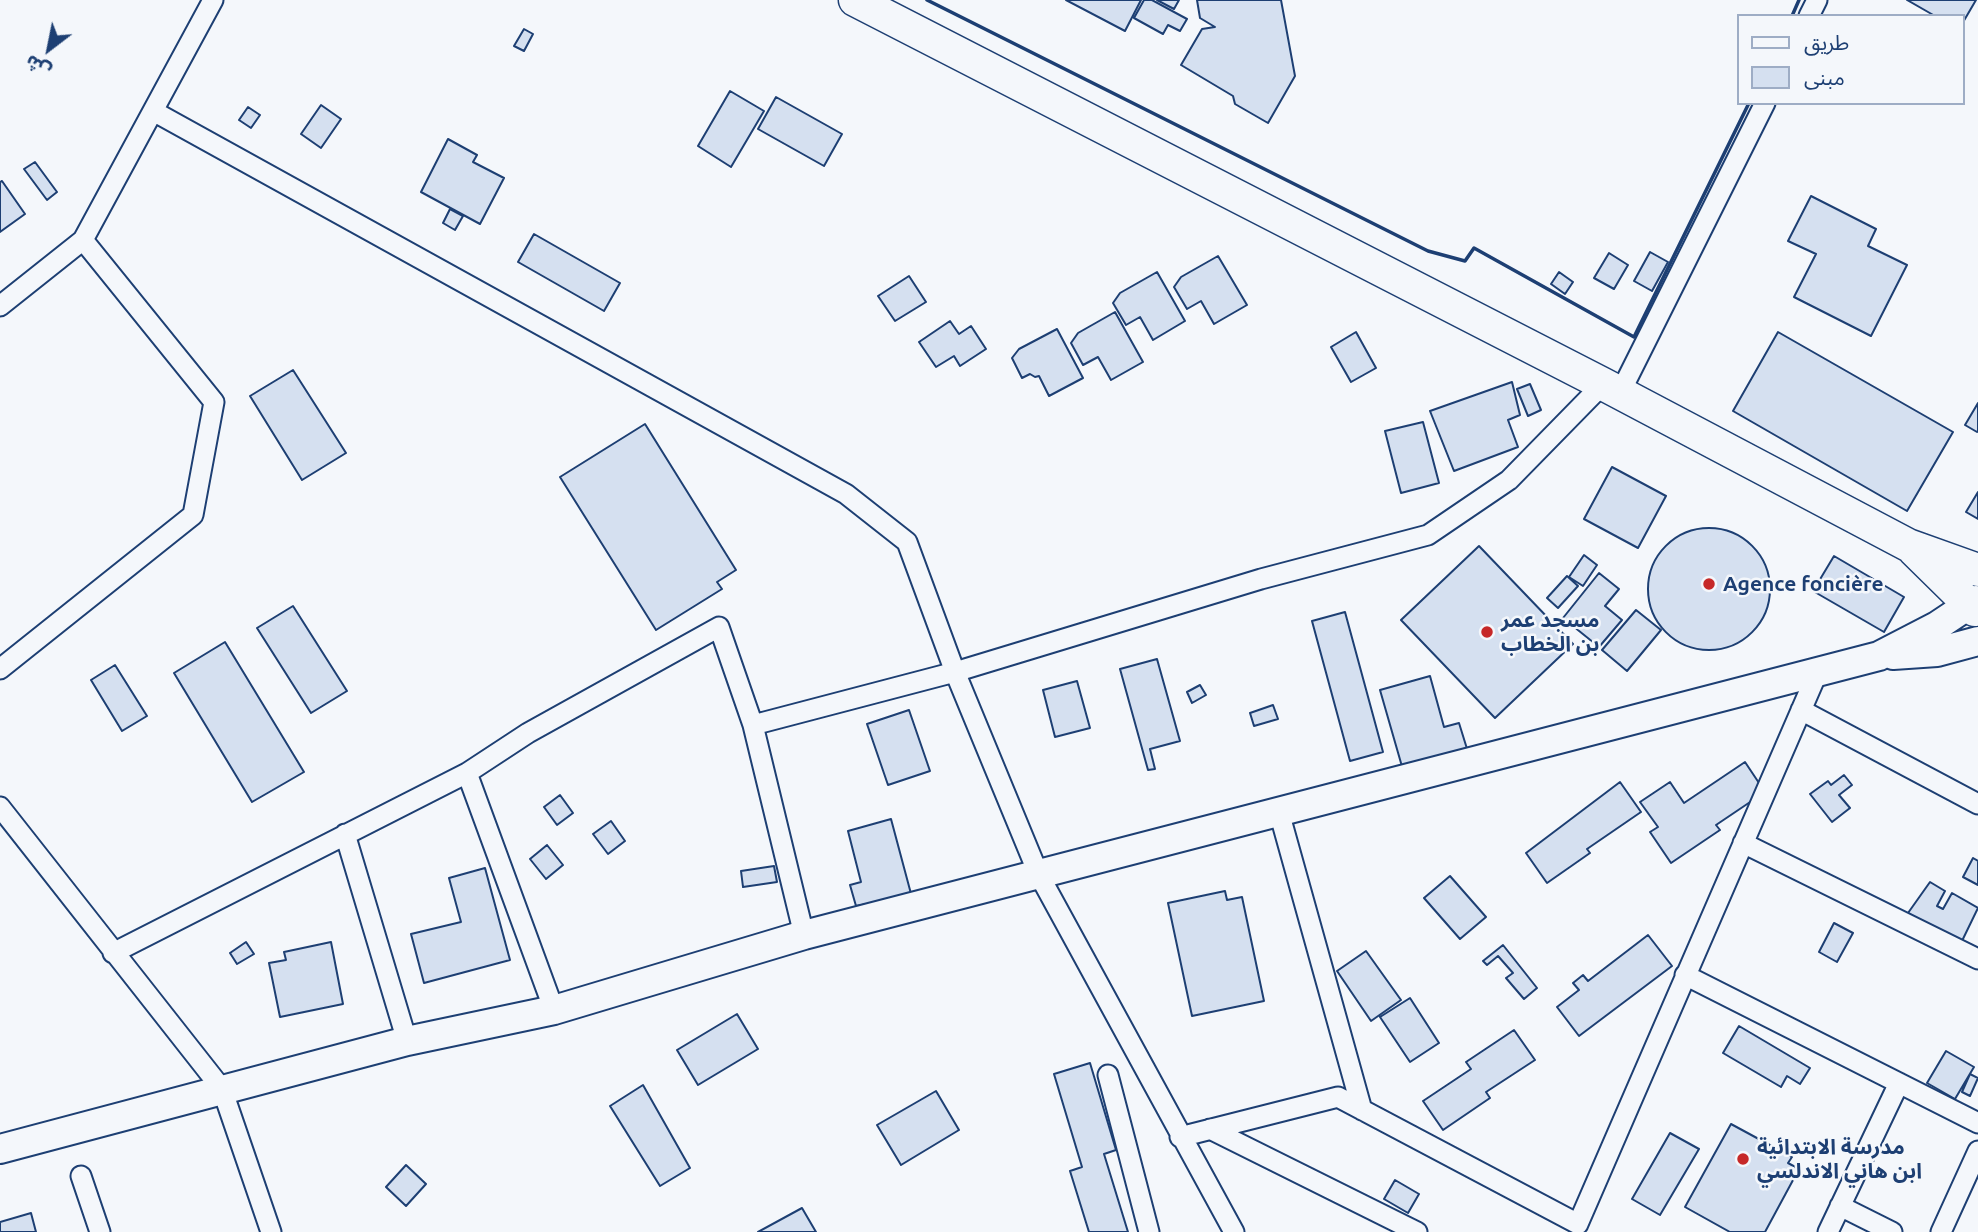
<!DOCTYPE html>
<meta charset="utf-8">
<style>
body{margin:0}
#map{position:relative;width:1978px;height:1232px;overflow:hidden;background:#f4f7fb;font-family:Ubuntu,"Noto Sans Arabic",sans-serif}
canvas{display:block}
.legend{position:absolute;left:1737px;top:14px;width:228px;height:91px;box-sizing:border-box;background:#f4f7fb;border:2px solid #9eadc5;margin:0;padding:9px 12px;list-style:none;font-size:21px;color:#1d3f73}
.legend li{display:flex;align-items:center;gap:14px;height:35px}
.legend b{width:35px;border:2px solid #9eadc5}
.north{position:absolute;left:14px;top:14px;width:70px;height:70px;-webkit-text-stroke:5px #f4f7fb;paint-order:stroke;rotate:212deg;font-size:19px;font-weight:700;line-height:28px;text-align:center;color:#1d3f73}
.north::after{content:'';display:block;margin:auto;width:24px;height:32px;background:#1d3f73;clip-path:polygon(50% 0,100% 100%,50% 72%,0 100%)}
</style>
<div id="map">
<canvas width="1978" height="1232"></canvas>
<ul class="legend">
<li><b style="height:9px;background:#f4f7fb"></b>طريق</li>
<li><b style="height:19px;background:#d5e0f0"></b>مبنى</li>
</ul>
<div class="north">ش</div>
</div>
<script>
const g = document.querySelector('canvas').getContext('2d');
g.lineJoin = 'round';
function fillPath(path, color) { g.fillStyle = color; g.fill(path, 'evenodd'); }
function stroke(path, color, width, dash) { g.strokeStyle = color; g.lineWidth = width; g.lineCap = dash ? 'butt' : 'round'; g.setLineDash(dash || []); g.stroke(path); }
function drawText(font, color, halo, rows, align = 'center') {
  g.font = font + ' Ubuntu,"Noto Sans Arabic",sans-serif'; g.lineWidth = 5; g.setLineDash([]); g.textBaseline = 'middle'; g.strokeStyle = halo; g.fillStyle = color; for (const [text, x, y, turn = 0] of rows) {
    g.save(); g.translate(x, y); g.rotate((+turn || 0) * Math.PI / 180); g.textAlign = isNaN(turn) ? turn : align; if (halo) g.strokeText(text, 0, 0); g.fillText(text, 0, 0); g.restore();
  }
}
const building = new Path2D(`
 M1066,0h75l-16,31z
 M1144,0h8l35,19 -7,12 -12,-6 -5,9 -29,-16z
 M1157,0h22l-5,9z
 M1197,0h84l14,76 -27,47 -33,-19 -2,-8 -52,-31 21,-36 13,-2 -15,-9z
 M1907,0h69l-14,24v-8h-27z
 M524,29l9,5 -9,17 -10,-5z
 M730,91l34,20 -33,56 -33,-21z
 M776,97l66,37 -18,32 -66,-37z
 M321,105l20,14 -20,29 -20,-14z
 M248,107l12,8 -9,13 -12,-8z
 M448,139l29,16 -4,7 31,16 -24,46 -59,-32z
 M35,162l22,30 -10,8 -23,-31z
 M2,181l23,33 -25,18v-50z
 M1811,196l65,33 -8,17 39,19 -36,71 -77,-39 22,-43 -28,-13z
 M450,209l13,7 -8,14 -12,-7z
 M534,234l86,49 -16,28 -86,-49z
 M1650,252l18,10 -16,29 -18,-10z
 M1609,253l19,12 -14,24 -20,-11z
 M1218,256l29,49 -33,19 -13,-23 -14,8 -13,-22 7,-10z
 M1157,272l28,49 -32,19 -13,-23 -14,8 -13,-22 7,-10z
 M1559,272l14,10 -8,12 -14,-10z
 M909,276l17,26 -31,19 -17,-25z
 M1115,312l28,50 -32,18 -13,-23 -15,8 -12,-22 7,-10z
 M950,321l9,13 12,-8 15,23 -26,17 -6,-10 -18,11 -17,-25z
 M1057,329l26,49 -34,18 -10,-20 -4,1 -5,-3 -8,4 -10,-20 7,-9z
 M1356,332l20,36 -25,14 -20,-35z
 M1778,332l175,100 -46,79 -174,-100z
 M293,370l53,83 -44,27 -52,-84z
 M1512,382l8,33 -12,5 10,27 -64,24 -24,-60z
 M1530,384l11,26 -13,6 -11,-27z
 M1978,403v28l-1,1 -12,-7z
 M1423,422l16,61 -38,10 -16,-62z
 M645,424l91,146 -19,12 5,7 -66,41 -96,-153z
 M1612,467l54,29 -28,52 -54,-29z
 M1978,492v27l-12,-7z
 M1648 589a61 61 0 1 1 122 0a61 61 0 1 1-122 0Z
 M1479,546l94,98 -78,74 -94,-98z
 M1584,555l13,10 -14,21 -14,-9z
 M1834,556l70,41 -20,35 -71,-41z
 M1599,573l20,16 -14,17 17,14 -23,27 -36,-29z
 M1567,576l11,10 -20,22 -11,-10z
 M293,606l54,85 -36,22 -54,-85z
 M1636,610l25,20 -34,41 -25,-21z
 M1345,612l38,140 -33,9 -38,-140z
 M225,642l79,130 -52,30 -78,-129z
 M1157,659l23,82 -30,8 5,20 -7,1 -28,-101z
 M115,665l32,51 -25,15 -31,-51z
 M1430,676l14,51 15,-4 9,29 -65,18 -23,-80z
 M1077,681l13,47 -35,9 -12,-47z
 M1200,685l6,10 -14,8 -5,-11z
 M1273,705l5,14 -24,7 -4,-13z
 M909,710l21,61 -42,14 -21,-61z
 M1745,762l20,30 -49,33 4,5 -49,33 -21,-31 8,-5 -18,-25 30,-20 14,21z
 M1844,775l8,10 -13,10 11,13 -18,14 -22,-28 18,-13 3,4z
 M1620,782l21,30 -54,37 3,4 -43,30 -21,-30z
 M560,795l13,18 -16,12 -13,-18z
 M891,819l23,86 -44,12 -3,-13 -11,2 -6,-21 11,-3 -13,-51z
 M611,821l14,20 -17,13 -15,-20z
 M547,845l16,20 -17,14 -16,-20z
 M1973,858l5,3v24l-15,-8z
 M774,866l3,16 -34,5 -2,-16z
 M485,868l25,92 -86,23 -13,-49 50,-12 -12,-44z
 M1450,876l36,41 -26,22 -36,-41z
 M1930,882l15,9 -8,15 6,3 9,-16 26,15 -17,35 -53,-30z
 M1225,891l2,9 15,-3 22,104 -72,15 -24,-113z
 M1834,923l19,10 -16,29 -18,-10z
 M1648,935l24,31 -93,70 -22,-29 22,-17 -6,-7 10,-8 5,6z
 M246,942l8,12 -17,10 -7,-11z
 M331,942l12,62 -63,13 -11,-54 17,-3 -2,-8z
 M1503,945l34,43 -13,11 -18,-21 7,-5 -15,-17 -11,9 -4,-4z
 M1366,951l35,49 -30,21 -34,-50z
 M1410,998l29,45 -29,19 -30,-45z
 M737,1014l21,35 -60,36 -21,-35z
 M1739,1026l71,42 -10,16 -13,-8 -6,11 -58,-34z
 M1514,1030l21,30 -49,32 4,6 -47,32 -20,-29 48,-32 -5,-7z
 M1946,1051l28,16 -19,32 -28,-16z
 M1090,1063l26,87 -12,4 24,78h-39l-19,-61 12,-4 -28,-93z
 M1970,1074l8,4 -8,18 -8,-4z
 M643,1085l47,83 -30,18 -50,-80z
 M936,1091l23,39 -58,35 -24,-40z
 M1731,1124l61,33 -4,6 11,6 -34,63h-35l-45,-25z
 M1670,1133l29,16 -39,66 -28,-16z
 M406,1165l20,19 -20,22 -20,-19z
 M1395,1180l24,14 -11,19 -24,-14z
 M802,1208l14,24h-58z
 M31,1213l5,19h-36v-10z`);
fillPath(building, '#d5e0f0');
stroke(building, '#1d3f73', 2);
const street = new Path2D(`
 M1809,16l8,-16
 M153,111l693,383 61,48 48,130 83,201 196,359
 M0,306l83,-66 130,-240
 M1620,393l145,-290
 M0,669l193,-154 21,-113 -131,-162
 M1801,710l177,94
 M753,725l202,-53 306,-93 167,-44 81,-55 94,-96
 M467,773l87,237
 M0,807l222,282 49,143
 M1279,812l83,298
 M345,834l62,207
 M1743,843l235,116
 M113,953l354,-180 61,-40 191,-106 34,98 51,210
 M1685,975l293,148
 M1108,1075l41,157
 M1210,1129l207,103
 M1180,1137l158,-40 240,127 241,-555
 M81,1176l19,56
 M1840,1206l52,26
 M1828,1232l71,-149
 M1941,1232l37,-81`);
const secondary = new Path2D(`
 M1893,655l44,-3 41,-11
 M0,1149l407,-108 147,-31 250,-75 1075,-279 58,-30 39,-26`);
const primary = new Path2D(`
 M855,0l748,384 305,161 70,25
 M1914,550l61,60`);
stroke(street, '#1d3f73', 23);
stroke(secondary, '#1d3f73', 32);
stroke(primary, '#1d3f73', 35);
stroke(street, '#f4f7fb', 19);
stroke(secondary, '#f4f7fb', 28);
stroke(primary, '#f4f7fb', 32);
stroke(new Path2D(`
 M927,0l501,251 37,10 9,-13 160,89 115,-234
 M1792,16l7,-16`), '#1d3f73', 3.5);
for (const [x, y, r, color] of [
 [1709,584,7,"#c62828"],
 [1487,632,7,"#c62828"],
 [1743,1159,7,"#c62828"]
]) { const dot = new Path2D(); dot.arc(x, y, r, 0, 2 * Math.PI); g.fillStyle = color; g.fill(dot); stroke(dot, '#f4f7fb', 2.5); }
drawText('bold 21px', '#1d3f73', '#f4f7fb', [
 ["Agence foncière",1723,584],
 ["مسجد عمر",1501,620],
 ["بن الخطاب",1501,644],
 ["مدرسة الابتدائية",1757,1147],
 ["ابن هاني الاندلسي",1757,1171]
], 'left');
</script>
